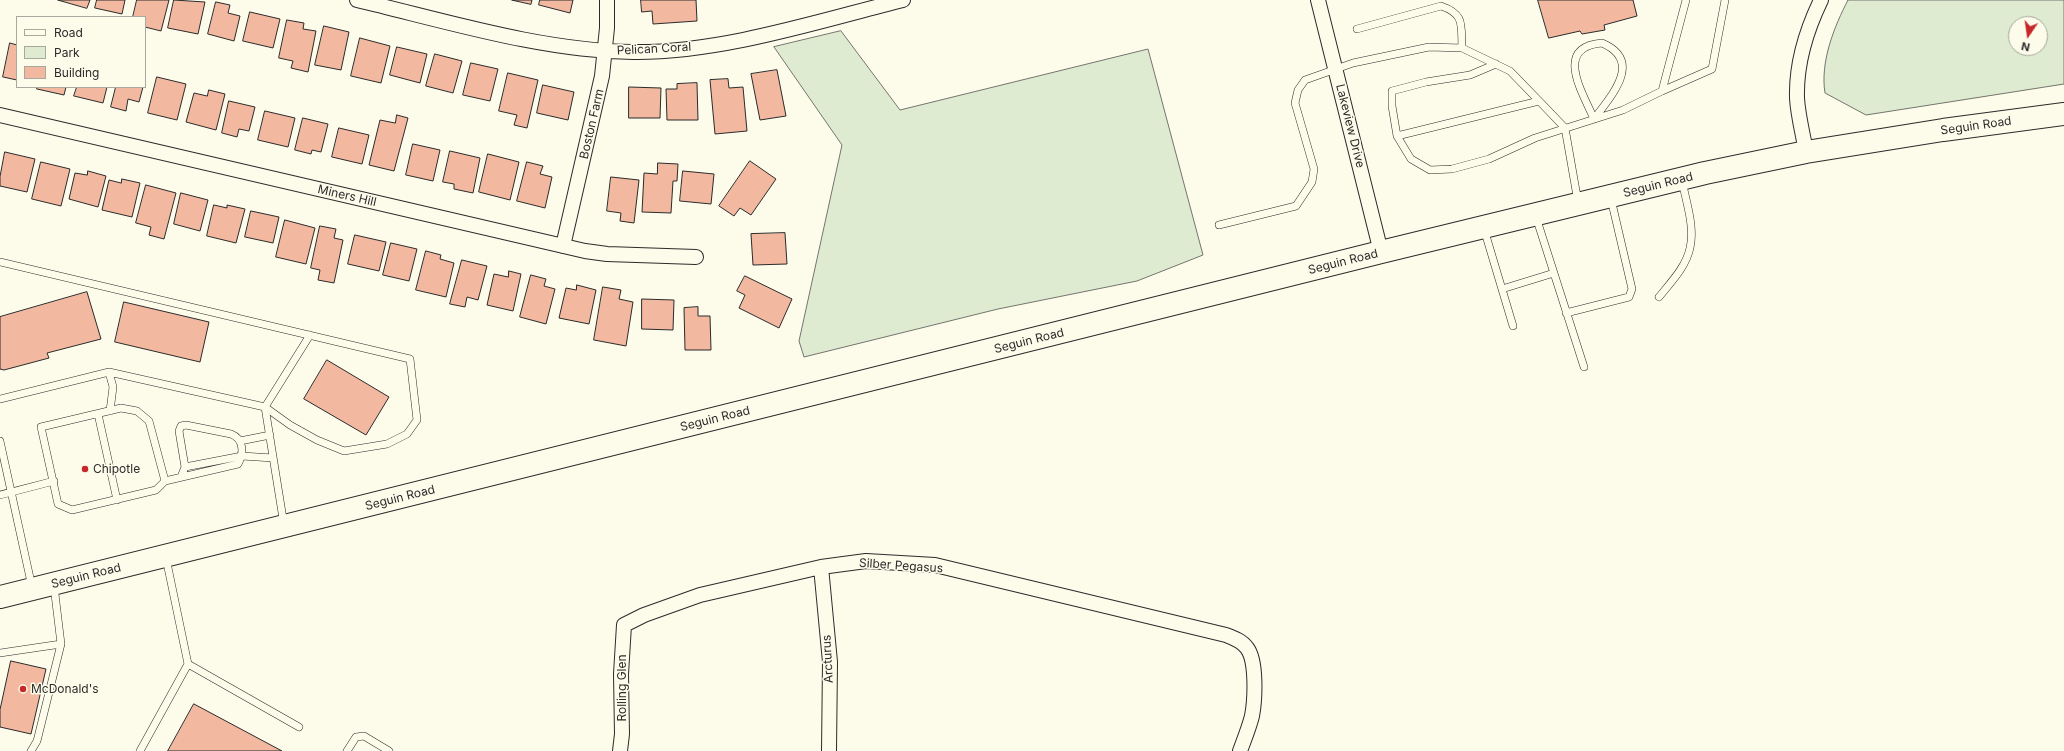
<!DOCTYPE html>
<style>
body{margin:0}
#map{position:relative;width:2064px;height:751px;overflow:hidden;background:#fdfbea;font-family:Inter,sans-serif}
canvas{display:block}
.legend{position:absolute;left:16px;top:16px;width:130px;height:72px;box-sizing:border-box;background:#fdfbea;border:1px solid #a9a89e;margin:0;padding:5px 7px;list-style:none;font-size:12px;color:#2b2b2b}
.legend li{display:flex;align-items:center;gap:8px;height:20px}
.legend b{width:20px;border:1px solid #a9a89e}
.north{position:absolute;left:2008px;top:16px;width:40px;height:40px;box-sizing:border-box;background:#fdfbea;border:1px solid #a9a89e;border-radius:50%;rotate:193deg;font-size:11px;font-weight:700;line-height:16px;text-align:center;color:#2b2b2b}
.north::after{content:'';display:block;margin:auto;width:14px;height:18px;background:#c62828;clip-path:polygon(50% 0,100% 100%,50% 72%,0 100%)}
</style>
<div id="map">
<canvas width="2064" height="751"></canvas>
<ul class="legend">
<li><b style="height:5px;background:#fdfbea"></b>Road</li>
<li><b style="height:11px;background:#deebd1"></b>Park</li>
<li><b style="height:11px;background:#f2b8a0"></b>Building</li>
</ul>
<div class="north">N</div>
</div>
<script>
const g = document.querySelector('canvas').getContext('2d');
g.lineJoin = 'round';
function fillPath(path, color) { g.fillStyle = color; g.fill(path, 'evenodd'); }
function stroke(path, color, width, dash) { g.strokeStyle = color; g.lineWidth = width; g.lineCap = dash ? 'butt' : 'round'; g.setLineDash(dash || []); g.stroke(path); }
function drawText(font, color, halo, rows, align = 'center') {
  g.font = font + ' Inter,sans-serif'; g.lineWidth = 3; g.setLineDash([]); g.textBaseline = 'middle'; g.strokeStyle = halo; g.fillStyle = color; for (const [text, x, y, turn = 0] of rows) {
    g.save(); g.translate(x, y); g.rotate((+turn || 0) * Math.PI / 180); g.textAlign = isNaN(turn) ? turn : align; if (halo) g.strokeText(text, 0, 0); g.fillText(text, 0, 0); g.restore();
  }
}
const green = new Path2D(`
 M1848,0h216v84l-198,31 -41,-22c-5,-31 9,-66 23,-93zM2016,24h24v24h-24z
 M841,31l59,79 248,-61 55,206 -66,26 -139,28 -194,48 -5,-16 43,-196 -68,-98z`);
fillPath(green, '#deebd1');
stroke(green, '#74746e', 1);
const building = new Path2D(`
 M58,0h32l-3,8z
 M97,0h28l-3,14 -27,-6z
 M137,0h32l-8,31 -16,-4v-10h-12z
 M174,0l31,2 -7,32 -30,-6z
 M512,0h20l-1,4z
 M540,0h33l-3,13 -31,-8z
 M641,0h55l1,21 -44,3 -1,-13 -10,1z
 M1538,0h95l4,16 -33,9 1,5 -23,4 -2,-3 -31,7z
 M216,2l14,3 -2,8 12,3 -6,25 -26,-7z
 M250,12l30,7 -7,29 -30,-7z
 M287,20l17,3 -1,6 13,2 -8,41 -17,-4 2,-7 -14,-3z
 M324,26l25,6 -8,38 -26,-5z
 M360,38l30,8 -9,37 -30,-7z
 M10,43l7,2v35l-14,-3z
 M397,47l30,7 -7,29 -30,-8z
 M435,54l27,7 -9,32 -27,-7z
 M471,63l27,6 -8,32 -27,-6z
 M777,70l9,46 -26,4 -9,-46z
 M508,73l30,7 -11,48 -13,-3 3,-10 -18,-4z
 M157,77l29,7 -9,36 -29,-7z
 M728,79l1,9 14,-1 4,44 -32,3 -5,-54z
 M697,83l1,37h-31l-1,-31h11v-5z
 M543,85l31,7 -6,28 -31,-7z
 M37,87h29l-2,8 -27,-6z
 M77,87h30l-4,16 -29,-7z
 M116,87h27l-4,15 -11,-3 -2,12 -15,-4z
 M629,87l32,1 -1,30h-31z
 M209,90l16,4 -9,36 -30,-8 8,-29 13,3z
 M229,101l26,6 -6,24 -10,-2 -2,8 -15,-4z
 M265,111l30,7 -7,29 -30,-7z
 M397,115l11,3 -14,53 -25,-6 11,-45 15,3z
 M303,118l25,6 -7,28 -9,-2 -1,4 -16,-4z
 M339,128l30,7 -7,29 -30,-7z
 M413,144l27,6 -7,31 -27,-6z
 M450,151l30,7 -7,35 -19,-4v-5l-11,-2z
 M5,152l30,7 -8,33 -27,-6v-9z
 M488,154l31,8 -9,38 -31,-8z
 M750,161l26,18 -25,36 -11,-7 -6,8 -15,-10z
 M41,162l29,7 -9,37 -29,-7z
 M527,162l16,4 -3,8 12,3 -7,31 -28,-7z
 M658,163l20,1 -1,17h-4l-2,32 -29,-1 2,-39 13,1z
 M88,171l18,5 -8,31 -29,-8 6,-26 12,2z
 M683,171l31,3 -3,30 -31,-3z
 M611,177l28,3 -5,43 -14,-2 1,-8 -14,-2z
 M122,179l18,4 -8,34 -30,-7 7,-30 12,3z
 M146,185l30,8 -12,46 -15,-4 2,-8 -15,-4z
 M181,193l27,7 -8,31 -26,-7z
 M214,205l13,3v-3l18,4 -9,34 -29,-7z
 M251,211l28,6 -6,26 -28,-6z
 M285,220l30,8 -9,36 -30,-7z
 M320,226l16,3 -2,9 9,2 -9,43 -16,-3 2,-10 -9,-2z
 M785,233l2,31 -34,1 -2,-31z
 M355,235l31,7 -7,29 -31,-7z
 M391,243l26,6 -8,32 -26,-6z
 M426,251l15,4 -1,4 14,4 -8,34 -30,-7z
 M462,260l25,6 -9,34 -11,-3 -2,10 -15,-3z
 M509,271l12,3 -8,37 -26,-6 7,-31 14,3z
 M531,275l15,4 -2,7 11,3 -9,35 -26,-7z
 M745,276l47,23 -13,29 -40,-20 6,-13 -8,-4z
 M577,285l19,5 -7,34 -30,-6 7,-30 10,2z
 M603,287l18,3 -2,9 14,3 -7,44 -32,-6z
 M87,292l14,47 -54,14 2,5 -45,12 -4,-1v-52z
 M642,299l32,1 -1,30 -31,-1z
 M124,302l85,20 -9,40 -85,-20z
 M698,307v9h12l1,34h-26l-1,-42z
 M327,360l62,37 -23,38 -62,-36z
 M11,661l35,8 -15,65 -31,-7v-17z
 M194,704l88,47h-114z`);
fillPath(building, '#f2b8a0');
stroke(building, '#2b2b2b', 1);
const lane = new Path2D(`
 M1357,29l84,-23c24,8 20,19 21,42
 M1602,43c42,18 9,53 -8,76 -11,-26 -41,-72 8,-76z
 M1496,64l-26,11 -44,7 -34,9v15l5,30 14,23 19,11 22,-1 37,-10 46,-21 88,-28 39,-19 50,-22 13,-69
 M1662,91l24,-91
 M1397,136l142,-35
 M1536,217l48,150
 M1219,225l77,-19 16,-24 2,-13 -19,-66 3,-13 7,-10 48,-17 76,-16 33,1 48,23 33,34 22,23 13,74
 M1484,229l29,97
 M0,262l410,97 7,61 -10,14 -20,10 -43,7 -27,-11 -27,-15 -25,-18 -156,-35 -109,27
 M1502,289l52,-16
 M1659,297c12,-15 27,-30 31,-49 5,-21 -4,-47 -8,-67
 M1566,313l63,-16 3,-8 -21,-90
 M109,372l4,15 -3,24
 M98,414l19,86
 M0,441l32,146
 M240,441l30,-6
 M185,467l57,-11 31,2
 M165,481l-16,-60 -12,-10 -16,-3 -80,19 17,77 14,6 84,-20 9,-9 73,-17c6,-11 6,-25 -7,-30l-45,-9 -5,1 -2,5 6,36 -4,10
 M0,495l54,-14
 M284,525l-19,-118 45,-72
 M0,653l61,-9
 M188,664l111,63
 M31,751l6,-10 24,-97 -7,-58
 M140,751l48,-87 -22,-106
 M347,751l9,-14 8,-1 25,15`);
const street = new Path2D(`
 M357,0c89,21 185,51 276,52 88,1 186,-31 270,-52
 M1318,0l63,252
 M0,115l585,136 22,3 89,3
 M1806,152c-3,-18 -8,-36 -9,-54 -1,-34 10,-69 24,-98
 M563,246l39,-170 5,-48v-28
 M821,567l9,95 -1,89
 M620,751l2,-17 -1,-60 3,-49 20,-10 56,-20 121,-28 45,-6 69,4 291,70c8,3 16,6 21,13 10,13 8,52 5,68 -3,12 -8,24 -12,35`);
const primary = new Path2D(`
 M0,597l1381,-345 324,-79 101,-21 137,-22 121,-16`);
stroke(lane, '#2b2b2b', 8);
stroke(street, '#2b2b2b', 16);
stroke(primary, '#2b2b2b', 24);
stroke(lane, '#fdfbea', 7);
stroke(street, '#fdfbea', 14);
stroke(primary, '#fdfbea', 22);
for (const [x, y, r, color] of [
 [85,469,4,"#c62828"],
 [23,689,4,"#c62828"]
]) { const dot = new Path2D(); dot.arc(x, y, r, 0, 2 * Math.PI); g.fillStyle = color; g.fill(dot); stroke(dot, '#fdfbea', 1.5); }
drawText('12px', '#2b2b2b', '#fdfbea', [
 ["Pelican Coral",654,49,-3],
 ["Boston Farm",592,124,-77],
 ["Lakeview Drive",1350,126,76],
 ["Seguin Road",1976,126,-8],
 ["Seguin Road",1658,185,-14],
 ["Miners Hill",347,196,13],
 ["Seguin Road",1343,262,-14],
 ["Seguin Road",1029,341,-14],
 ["Seguin Road",715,419,-14],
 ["Seguin Road",400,498,-14],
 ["Silber Pegasus",901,566,4],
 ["Seguin Road",86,576,-14],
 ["Arcturus",828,659,-93],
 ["Rolling Glen",622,688,-90]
]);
drawText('12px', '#2b2b2b', '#fdfbea', [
 ["Chipotle",93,469],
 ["McDonald's",31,689]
], 'left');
</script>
